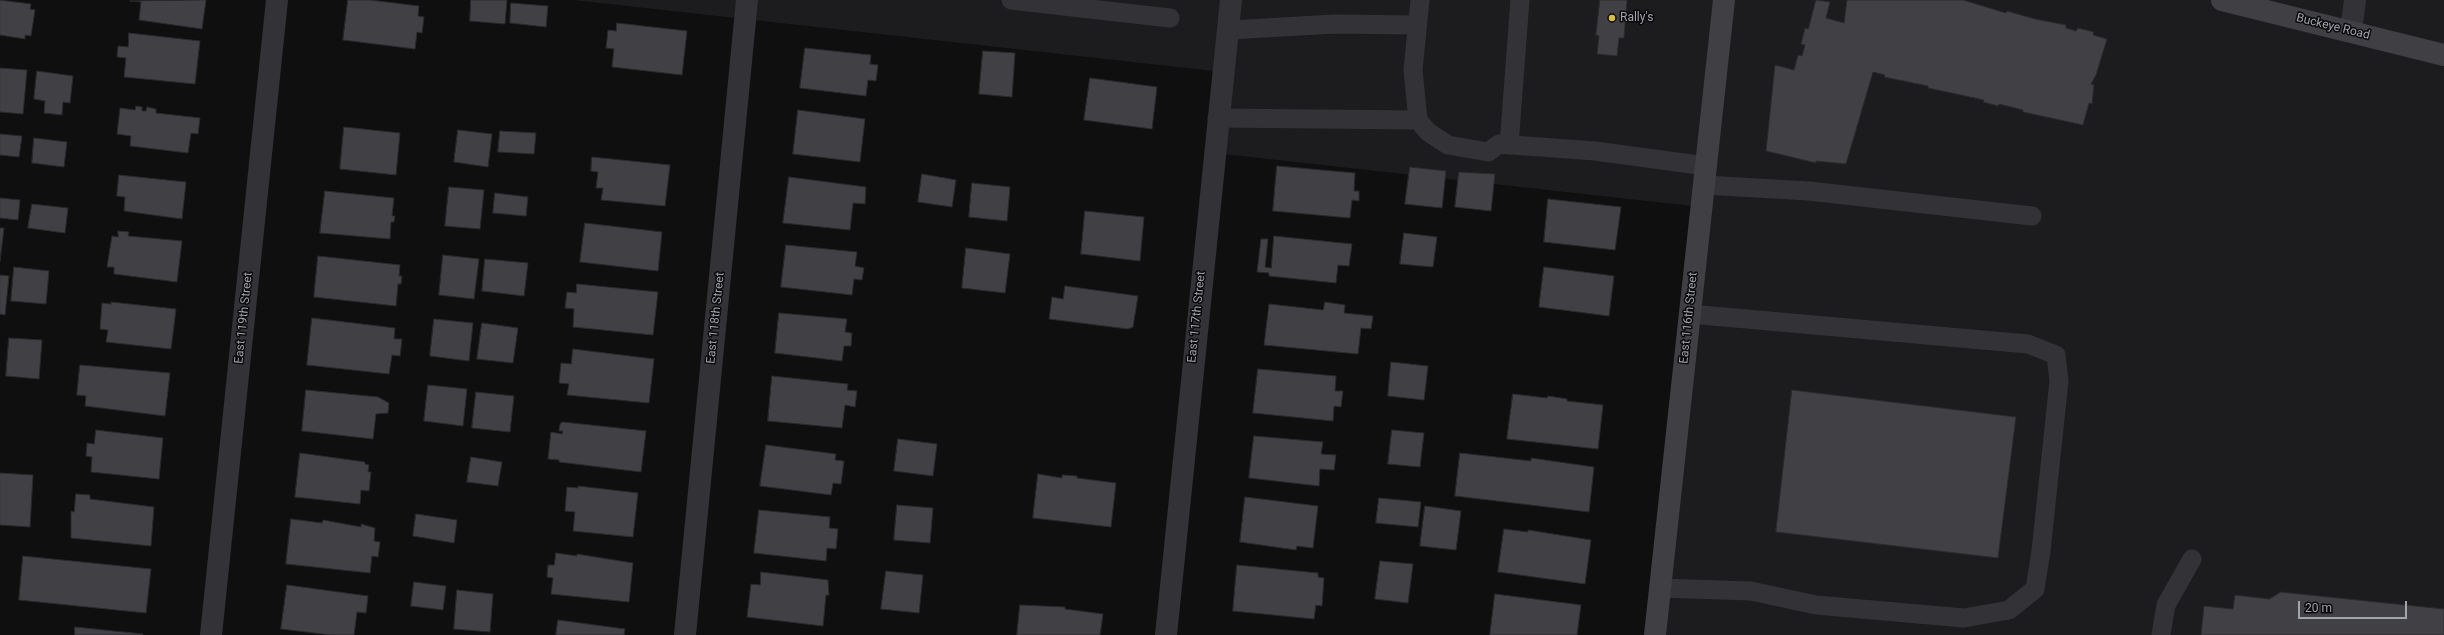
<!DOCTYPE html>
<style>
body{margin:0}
#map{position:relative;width:2444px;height:635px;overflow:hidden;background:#0f0f10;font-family:Roboto,sans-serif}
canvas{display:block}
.scale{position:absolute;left:2298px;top:601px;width:109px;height:18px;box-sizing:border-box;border:2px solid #a2a4af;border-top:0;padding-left:5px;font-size:12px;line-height:14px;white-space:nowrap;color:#a2a4af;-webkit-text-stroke:3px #0a0a0b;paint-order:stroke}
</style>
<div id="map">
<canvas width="2444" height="635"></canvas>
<div class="scale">20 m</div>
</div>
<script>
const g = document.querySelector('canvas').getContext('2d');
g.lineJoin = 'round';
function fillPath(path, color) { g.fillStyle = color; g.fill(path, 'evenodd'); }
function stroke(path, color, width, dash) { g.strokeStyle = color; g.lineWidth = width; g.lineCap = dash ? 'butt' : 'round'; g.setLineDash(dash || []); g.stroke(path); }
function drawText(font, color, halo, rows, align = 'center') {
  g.font = font + ' Roboto,sans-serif'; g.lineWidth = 3; g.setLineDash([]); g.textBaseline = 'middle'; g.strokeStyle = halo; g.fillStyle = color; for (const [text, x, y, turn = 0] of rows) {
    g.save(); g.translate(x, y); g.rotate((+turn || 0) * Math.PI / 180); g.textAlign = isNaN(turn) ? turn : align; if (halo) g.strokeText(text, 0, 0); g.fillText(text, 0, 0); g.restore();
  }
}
fillPath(new Path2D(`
 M573,0h1871v635h-789l46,-428 -487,-54 9,-81z`), '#1c1b1d');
const building = new Path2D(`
 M0,0l31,4 -1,5 5,1 -4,26 -6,-1v4l-25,-4z
 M206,0l-4,29 -63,-9 2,-18 -11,-1z
 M348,0h22l49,6 -1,10 6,1 -2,16 -5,-1 -2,17 -72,-9z
 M471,0h36l-2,24 -35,-3z
 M1600,0h27l-3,38h-5l-2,18 -20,-2 2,-18 -3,-1z
 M1816,0l14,2 -4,16 18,5 3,-23h116l43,13 1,-2 28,8 31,6v3l10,3 2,-3 16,4 -1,3 14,4 -11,36 -5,9 3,1 -2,19 -3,-1 -6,22 -60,-13v-2l-24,-6 -1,2 -15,-4 1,-2 -56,-12v-2l-44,-9 1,-2 -12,-3 -27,92 -30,-3v2l-50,-12 9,-86 19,5 4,-15 4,1 3,-11 -4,-1 4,-16 3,1z
 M511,3l37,3 -2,21 -36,-4z
 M617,23l70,8 -5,44 -70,-8 2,-18 -8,-1 2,-18 8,1z
 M129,33l71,8 -5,43 -71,-7 2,-19 -9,-1 1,-11 10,1z
 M805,48l66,7 -1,9 8,1 -2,16 -8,-1 -2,16 -66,-8z
 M983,51l32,2 -3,44 -33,-3z
 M0,68l27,2 -4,44 -23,-2z
 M37,71l36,5 -3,27 -7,-1 -1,13 -18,-2 1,-12 -11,-2z
 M1090,78l67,9 -5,42 -68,-9z
 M136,106l6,1v4h4l1,-4 9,2v4l44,5 -2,16 -7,-1 -3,20 -58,-7 1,-10 -14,-2 3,-26 15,2z
 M798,110l67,9 -5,43 -67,-8z
 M344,127l56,6 -4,42 -56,-6z
 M458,130l34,4 -4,33 -34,-5z
 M500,131l36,2 -2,21 -36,-2z
 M0,134l22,2 -3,21 -19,-2z
 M34,138l33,4 -3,25 -32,-4z
 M592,157l78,8 -5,41 -64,-6 2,-12h-7l2,-16 -7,-1z
 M1277,166l78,7 -1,18h5v10l-7,-1 -2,18 -77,-7z
 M1410,167l36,4 -4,37 -37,-4z
 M1459,172l36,2 -4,37 -36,-4z
 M922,174l34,6 -4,27 -34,-5z
 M119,175l67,7 -4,37 -58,-8 1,-14 -8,-1z
 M789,177l77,10 -1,17 -12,-1 -3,27 -67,-7z
 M972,183l38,4 -3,34 -38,-4z
 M449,187l35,3 -4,39 -35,-3z
 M325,191l69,7 -2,18h3l-1,6h-3l-1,17 -70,-6z
 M495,193l33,4 -2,19 -33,-3z
 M0,198l20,2 -2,20 -18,-2z
 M1548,199l73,8 -6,43 -71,-8z
 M32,204l36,4 -3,25 -37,-5z
 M1085,211l59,6 -4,44 -59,-7z
 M585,223l77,9 -4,39 -78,-9z
 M0,228h4l-4,33z
 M118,231l11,1 -1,4 54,5 -5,41 -63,-8v-7h-7l5,-31 6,1z
 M1404,233l33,4 -4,30 -33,-3z
 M1274,236l78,8 -3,22 -11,-1 -2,18 -67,-7v-3l-12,-1 4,-33h7l-3,28 6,1z
 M786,245l71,7 -2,14 9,2 -2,12 -8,-1 -2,16 -71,-8z
 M966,248l44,6 -5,39 -43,-5z
 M443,255l36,4 -5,40 -35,-4z
 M318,256l82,9 -1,11h3l-1,8h-3l-2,22 -82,-9z
 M485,259l43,4 -4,33 -42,-5z
 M14,267l35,4 -3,33 -35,-3z
 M1544,267l70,9 -5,40 -70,-9z
 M0,275l9,1 -4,39 -5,-1z
 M577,284l81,8 -5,43 -80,-8 1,-18 -9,-1 2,-16 9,1z
 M1065,286l73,10 -5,31 -5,2 -79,-10 3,-22 11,2z
 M111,302l65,7 -5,40 -65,-7 2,-12 -8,-1 2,-26 9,1z
 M1325,302l20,3 -1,8 29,3 -2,13 -10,-1 -3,26 -94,-9 5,-41 54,6z
 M779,313l68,6 -2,13 7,1 -1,13h-7l-2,15 -67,-8z
 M312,318l83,10 -1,11h8l-2,17 -8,-1 -3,19 -82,-9z
 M434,319l39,4 -4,38 -39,-5z
 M482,323l36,5 -5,35 -36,-4z
 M9,338l33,2 -3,39 -33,-3z
 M573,349l81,10 -5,44 -82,-8 2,-11 -10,-1 2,-20 10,1z
 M1391,362l37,4 -4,34 -36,-4z
 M80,365l90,8 -5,43 -80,-10 1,-10 -9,-1z
 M1258,369l78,7 -1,15h8l-2,16 -7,-1 -1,15 -80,-8z
 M772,376l76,8 -1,6 10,1 -2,16 -10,-2 -3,23 -74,-7z
 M428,385l39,4 -4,37 -39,-5z
 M306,390l72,7 11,6 -1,10 -12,1 -3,25 -71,-8z
 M1792,390l224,27 -18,141 -222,-26z
 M476,392l38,4 -4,36 -38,-4z
 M1513,394l34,4 1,-2 19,3v2l36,4 -5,44 -91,-10z
 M563,422l83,9 -5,41 -82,-10v-2l-11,-1 3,-27 11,2 1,-3h-4l1,-7z
 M96,430l67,8 -4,41 -68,-7 1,-15 -6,-1 1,-13 7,1z
 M1392,430l32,3 -4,34 -32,-3z
 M1254,436l69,6 -2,12 15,1 -2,15 -14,-1 -1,17 -70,-8z
 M898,439l39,5 -4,32 -39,-5z
 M766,445l70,9 -1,6 9,1 -3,23 -8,-1 -2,12 -71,-9z
 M300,453l65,9v2l4,1 -1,7h3l-2,19 -8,-1 -1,14 -65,-7z
 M1460,453l71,8v-3l63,9 -5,45 -134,-16z
 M471,457l31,5 -4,24 -31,-4z
 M0,473l33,2 -3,52 -30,-2z
 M1038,474l24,4v-3l15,1v2l39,5 -5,44 -78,-9z
 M578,486l60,7 -5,44 -60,-6 2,-19 -10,-1 2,-24 11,1z
 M76,494l14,1v4l64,8 -3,39 -80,-8v-27l3,1z
 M1245,497l73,9 -5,42 -16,-2 -1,4 -56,-8z
 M1379,498l42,4 -3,25 -42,-4z
 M897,505l36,3 -3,35 -36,-3z
 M1425,506l36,5 -5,39 -36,-4z
 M759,510l71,7 -1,11 9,1 -2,20 -9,-1 -1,13 -72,-8z
 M416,514l41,6 -3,23 -41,-7z
 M291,519l31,4 1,-3 38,7v-3l14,4 -1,13 6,1 -2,15 -6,-1 -2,17 -84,-9z
 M1504,529l24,3v-2l63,10 -6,44 -87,-12z
 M556,553l21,3v-2l56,9 -4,39 -78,-8 2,-16 -6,-1 1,-12h6z
 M23,556l128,13 -5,44 -127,-13z
 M1380,561l33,3 -5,39 -33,-4z
 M1237,565l81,8v4l6,1 -2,28 -6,-1 -2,14 -81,-8z
 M886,571l37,4 -4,38 -38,-4z
 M761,572l67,8 1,15h-3l-3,31 -76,-9 4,-33 9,1z
 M414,582l32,4 -3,24 -32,-4z
 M287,585l81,11 -2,17 -9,-1 -3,23h-23l-50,-6z
 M457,590l36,4 -3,38 -36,-3z
 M2281,592l163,17v26h-243l3,-29 29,3 2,-14 34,4z
 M1495,594l86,11 -4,30h-87z
 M1020,605l45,2v2l38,5 -3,21h-83z
 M558,620l67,9 -1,6h-68z
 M75,627l68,7v1h-68z`);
fillPath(building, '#414145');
stroke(building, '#2a292c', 1);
stroke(new Path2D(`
 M1011,0l159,18
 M1420,0l-7,70 5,50 10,12 20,13 40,7 11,-8 96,7 111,15
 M1229,30l106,-6 82,1
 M1217,118l201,2
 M1509,145l11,-145
 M1704,185l105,6 223,25
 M1660,588l91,3 65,14 148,13 45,-8 26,-21 6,-38 18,-170 -3,-26 -28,-11 -338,-30
 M2161,635l5,-30 26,-46`), '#333337', 19);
stroke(new Path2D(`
 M2351,31l4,-31
 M211,635l66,-635
 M685,635l62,-635
 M1166,635l65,-635`), '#333337', 22);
stroke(new Path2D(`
 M2222,0l222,55
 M1655,635l69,-635`), '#3f3f44', 22);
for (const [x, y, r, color] of [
 [1612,18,4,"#d9bd3e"]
]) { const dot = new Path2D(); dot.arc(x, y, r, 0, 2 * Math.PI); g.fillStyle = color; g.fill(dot); stroke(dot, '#0a0a0b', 1.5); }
drawText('12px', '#a2a4af', '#0a0a0b', [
 ["Rally's",1620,18]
], 'left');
drawText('12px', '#a2a4af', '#0a0a0b', [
 ["Buckeye Road",2333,27,14],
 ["East 117th Street",1197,317,-84],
 ["East 119th Street",244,318,-84],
 ["East 118th Street",716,318,-84],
 ["East 116th Street",1689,318,-84]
]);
</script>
